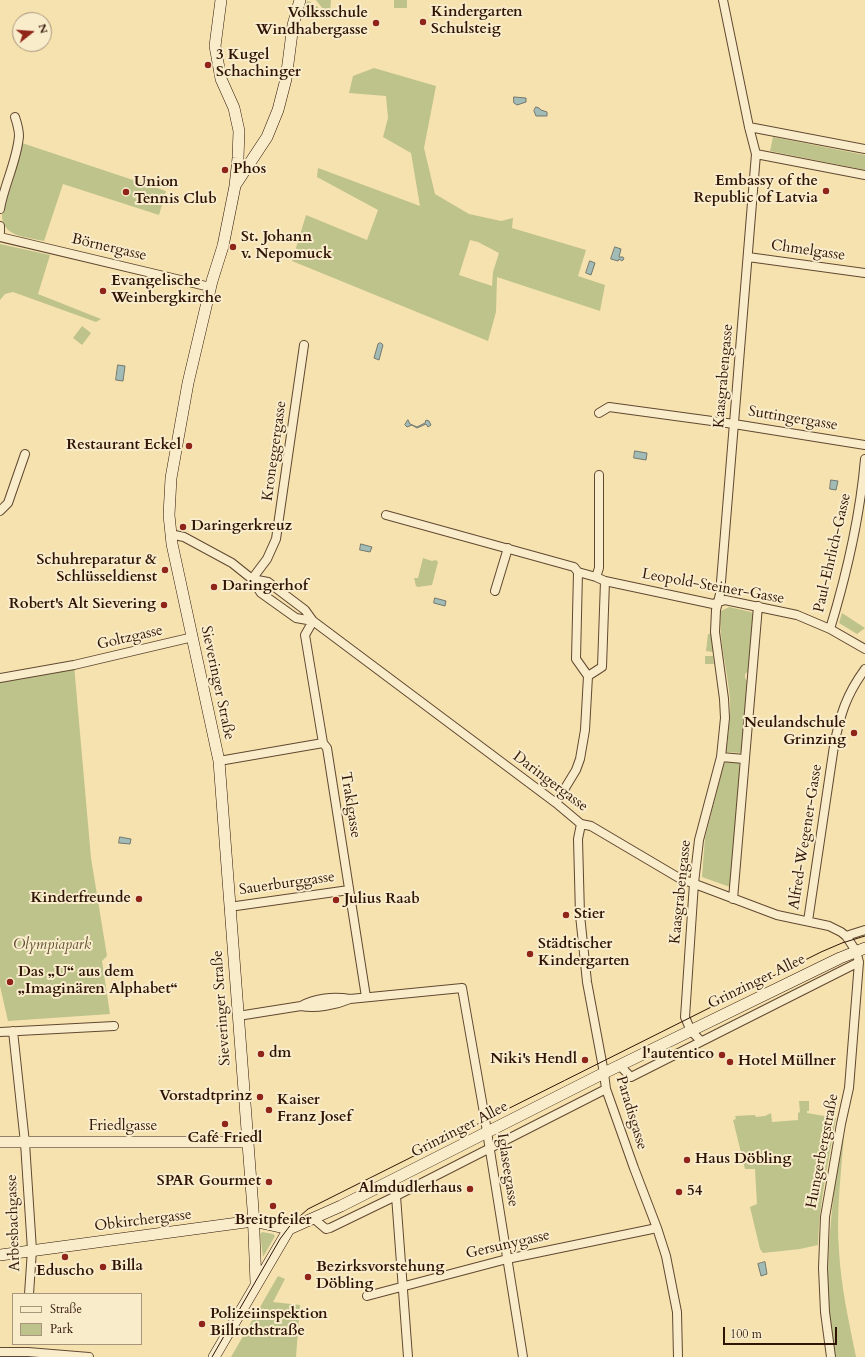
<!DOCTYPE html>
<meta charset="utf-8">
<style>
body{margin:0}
#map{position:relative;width:865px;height:1357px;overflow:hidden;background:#f6e2af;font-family:Cardo,serif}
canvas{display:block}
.legend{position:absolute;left:12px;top:1293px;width:130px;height:52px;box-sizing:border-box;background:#f9eccb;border:1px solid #a8967c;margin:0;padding:5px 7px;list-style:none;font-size:12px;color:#2f1406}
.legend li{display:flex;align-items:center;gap:8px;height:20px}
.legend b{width:20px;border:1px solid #a8967c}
.north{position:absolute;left:12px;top:12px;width:40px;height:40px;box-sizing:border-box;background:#f9eccb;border:1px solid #a8967c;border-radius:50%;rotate:73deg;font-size:11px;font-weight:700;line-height:16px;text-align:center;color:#2f1406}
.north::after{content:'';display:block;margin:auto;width:14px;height:18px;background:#8f2418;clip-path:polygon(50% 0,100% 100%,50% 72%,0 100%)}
.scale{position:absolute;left:723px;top:1327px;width:114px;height:18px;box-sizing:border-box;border:2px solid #2f1406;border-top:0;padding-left:5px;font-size:12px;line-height:14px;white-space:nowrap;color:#2f1406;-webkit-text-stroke:3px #f9eccb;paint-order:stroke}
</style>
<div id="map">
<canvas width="865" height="1357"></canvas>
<ul class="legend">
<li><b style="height:5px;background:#f9eccb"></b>Straße</li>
<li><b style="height:11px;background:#bdc38a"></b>Park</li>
</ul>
<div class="north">N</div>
<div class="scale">100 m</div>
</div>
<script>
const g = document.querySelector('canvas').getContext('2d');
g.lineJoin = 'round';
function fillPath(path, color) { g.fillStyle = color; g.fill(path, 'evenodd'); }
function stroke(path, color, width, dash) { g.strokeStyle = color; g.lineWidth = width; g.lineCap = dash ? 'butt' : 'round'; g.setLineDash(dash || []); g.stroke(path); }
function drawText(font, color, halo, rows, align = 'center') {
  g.font = font + ' Cardo,serif'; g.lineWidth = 4; g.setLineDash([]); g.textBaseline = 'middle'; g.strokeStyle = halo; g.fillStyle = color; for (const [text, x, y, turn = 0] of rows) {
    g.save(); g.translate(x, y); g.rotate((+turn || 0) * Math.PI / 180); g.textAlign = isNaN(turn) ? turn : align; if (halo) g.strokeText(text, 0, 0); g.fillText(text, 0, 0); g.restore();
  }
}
fillPath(new Path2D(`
 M316,0h15l-1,13 -3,1z
 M394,0h13v8h-13z
 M307,1l4,1 -1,3 4,3 3,-2 6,9 -18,-6z
 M374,68l62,18 -12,62 11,46 34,20 32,7 12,-3 -1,10 74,22 -8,26 27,9 -5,26 -103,-34 -1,35 -8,29 -196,-80 14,-46 61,25 11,-30 -61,-33 1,-9 102,38 -9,-53 -28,-16 5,-19 -2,-22 -37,-3 4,-17zM470,240l8,2 21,11 -6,19 -1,14 -33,-11z
 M773,137l92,18v15l-95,-19z
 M22,143l144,48 -7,24 -96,-31 -19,57c-17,-4 -43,-4 -42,-27z
 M0,244l50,11 -12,39 63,25 -5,3 -83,-30 -8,2 -5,6z
 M82,326l9,7 -9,12 -9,-7z
 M423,558l9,3 4,-1 2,2 -6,23 -14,2 -2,-1 -2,-8h4z
 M729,607l22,5 2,2 -4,57 -4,3v4l3,5 -6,67 -2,3 -14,-1c2,-17 5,-35 4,-52 -2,-30 -12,-59 -9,-89z
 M842,613l23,15 -8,6 -18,-11z
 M708,634h4l1,18 -7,-1z
 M705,656h8l1,8h-9z
 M74,665l17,193 16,98 -5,5 8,53 -102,7 -8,-35v-308z
 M726,762l13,1 1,7 -10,117 -28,-10 3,-39 19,-74z
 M799,1101h10v10h-2v2l29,5c-7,42 -17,84 -18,127l-18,4 -37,4 -3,-4 -10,-42 7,-3 -2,-35h-10l-12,-49 3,-1 -1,-3 20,-1 1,2 9,-1 6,-3 1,9 26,-2v-7l2,-1z
 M842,1135h2c-3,38 -8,79 -5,116 2,36 10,71 17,106h-21c-14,-73 -4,-149 7,-222z
 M262,1232l11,2 2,2 -12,21 -3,-23z
 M278,1276l7,3 -12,23 27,3 -4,52h-65z`), '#bdc38a');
const water = new Path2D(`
 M514,97l12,1v4l-9,3 -3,-2z
 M536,107l3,1 2,2 6,2v4h-11l-2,-5z
 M615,247l6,2 -2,8h4l1,2 -2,2 -3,-2 -1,2 -7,-2z
 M590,261l5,2 -4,12 -5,-2z
 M381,343l2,2 -4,15 -5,-2 4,-14z
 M118,365l7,1 -2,15 -7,-1z
 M408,420l2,4 7,3 8,-4 1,-3 3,1 2,4 -3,2 -2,-3 -9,4 -5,-3 -5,2 -2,-2z
 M635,451l12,2 -1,7 -12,-2z
 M831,480l7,1 -2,9 -6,-1z
 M361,544l11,3 -2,5 -10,-2z
 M435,598l11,3 -1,5 -11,-3z
 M120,837l11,2 -1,5 -11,-1z
 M765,1262l2,12 -6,2 -3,-12z`);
fillPath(water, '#a1bbb6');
stroke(water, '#737870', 1);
const street = new Path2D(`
 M749,127l116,22
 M756,154l109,21
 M0,209c4,-24 17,-48 19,-73 0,-7 -2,-13 -4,-19
 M0,226v6
 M0,237l210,50
 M748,257l117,16
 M599,413l10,-6 125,17 131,21
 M0,511l8,-8 17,-49
 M386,515l188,52 4,5 18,5 9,4 108,23 12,-4 72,15 33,14 35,20
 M170,534l14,3 48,26 20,16 9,14 35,25 17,3
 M596,577l3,-9v-93
 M252,579l16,3 37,28 8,11 243,182 25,21 10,2 88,52 98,37 52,11 12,6 5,4 10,15 3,11 -10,126 -8,36 -16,93 -2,51 2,44 6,45
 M252,579l15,-20 9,-20 28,-194
 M495,591l13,-43
 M313,621l-8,14 18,108 4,5 39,249
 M830,629c17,-56 30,-112 35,-170
 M588,676l14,-9 3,-86
 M0,678l74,-13 119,-28
 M721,757l23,2
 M219,761l104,-18
 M556,803l20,-33 4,-11 5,-29 3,-54 -12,-17 2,-87
 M581,824l-3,15 2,76 7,67 17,91 2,16 28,79 23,60 9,28 11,56 1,45
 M733,899l25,-293
 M229,907l120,-17
 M808,921l26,-175c6,-31 12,-51 31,-77
 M846,936l19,-6
 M301,1006c14,-8 33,-10 49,-7l112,-11 22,125 39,244
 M238,1016l63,-10c15,3 35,-1 49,-7
 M13,1031l12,112 7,107 -3,44
 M0,1032l114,-6
 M701,1041l-10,-10 -6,-14 9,-134 5,-43 22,-83 4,-39 -1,-19 -9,-67 1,-22 4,-16 36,-440 -7,-27 -26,-127
 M619,1065l12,12 228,-115
 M390,1182l6,14 12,161
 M313,1218l13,11 4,-1 66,-32 210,-107
 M367,1296l140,-37 150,-31
 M0,1352h28l61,5`);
const secondary = new Path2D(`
 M221,0l-6,46 6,33 13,29 5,23 -1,27 -3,28 -12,60 -11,35 -24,102 -17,95 -2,37 3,29 47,217 34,448 3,74
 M236,184l31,-47 11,-27 8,-31 7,-54 7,-25
 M0,1142h247
 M0,1255l253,-34 36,8
 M214,1357l75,-128 52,-23 263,-133 236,-115 25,-10`);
stroke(street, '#614830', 10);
stroke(secondary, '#2f1406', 12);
stroke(street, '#f9eccb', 8);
stroke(secondary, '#f9eccb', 11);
stroke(new Path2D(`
 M212,1357l68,-118 12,-16 16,-14 513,-257 21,-9 23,-7`), '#2f1406', 1);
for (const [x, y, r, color] of [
 [423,22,4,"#8f2418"],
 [376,23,4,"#8f2418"],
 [208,65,4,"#8f2418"],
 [225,170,4,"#8f2418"],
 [826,191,4,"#8f2418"],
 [126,192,4,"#8f2418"],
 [233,247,4,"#8f2418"],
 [103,291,4,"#8f2418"],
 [189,446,4,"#8f2418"],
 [183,527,4,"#8f2418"],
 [165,570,4,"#8f2418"],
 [214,587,4,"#8f2418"],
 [164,605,4,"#8f2418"],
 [854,733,4,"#8f2418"],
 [139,899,4,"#8f2418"],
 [336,900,4,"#8f2418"],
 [566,915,4,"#8f2418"],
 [530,954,4,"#8f2418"],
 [10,982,4,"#8f2418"],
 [261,1054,4,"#8f2418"],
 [722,1055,4,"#8f2418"],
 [585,1060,4,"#8f2418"],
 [730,1062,4,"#8f2418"],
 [260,1097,4,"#8f2418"],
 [269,1110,4,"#8f2418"],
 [225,1124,4,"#8f2418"],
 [687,1160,4,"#8f2418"],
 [269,1182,4,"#8f2418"],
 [470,1189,4,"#8f2418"],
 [679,1192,4,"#8f2418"],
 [273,1206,4,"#8f2418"],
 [65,1257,4,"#8f2418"],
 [103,1267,4,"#8f2418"],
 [308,1277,4,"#8f2418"],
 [202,1324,4,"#8f2418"]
]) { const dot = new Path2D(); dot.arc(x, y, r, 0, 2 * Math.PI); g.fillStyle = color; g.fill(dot); stroke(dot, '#f9eccb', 1.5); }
drawText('bold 15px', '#2f1406', '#f9eccb', [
 ["Kindergarten",431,13],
 ["Schulsteig",431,30],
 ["Volksschule",368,14,"right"],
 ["Windhabergasse",368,31,"right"],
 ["3 Kugel",216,56],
 ["Schachinger",216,73],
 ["Phos",233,170],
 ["Embassy of the",818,182,"right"],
 ["Republic of Latvia",818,199,"right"],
 ["Union",134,183],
 ["Tennis Club",134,200],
 ["St. Johann",241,238],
 ["v. Nepomuck",241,255],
 ["Evangelische",111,282],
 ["Weinbergkirche",111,299],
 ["Restaurant Eckel",181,446,"right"],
 ["Daringerkreuz",191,527],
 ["Schuhreparatur &",157,561,"right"],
 ["Schlüsseldienst",157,578,"right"],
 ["Daringerhof",222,587],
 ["Robert's Alt Sievering",156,605,"right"],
 ["Neulandschule",846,724,"right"],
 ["Grinzing",846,741,"right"],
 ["Kinderfreunde",131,899,"right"],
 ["Julius Raab",344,900],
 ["Stier",574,915],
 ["Städtischer",538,945],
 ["Kindergarten",538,962],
 ["Das „U“ aus dem",18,973],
 ["„Imaginären Alphabet“",18,990],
 ["dm",269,1054],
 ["l'autentico",714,1055,"right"],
 ["Niki's Hendl",577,1060,"right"],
 ["Hotel Müllner",738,1062],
 ["Vorstadtprinz",252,1097,"right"],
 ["Kaiser",277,1101],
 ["Franz Josef",277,1118],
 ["Café Friedl",225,1139,"center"],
 ["Haus Döbling",695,1160],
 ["SPAR Gourmet",261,1182,"right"],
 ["Almdudlerhaus",462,1189,"right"],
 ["54",687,1192],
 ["Breitpfeiler",273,1221,"center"],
 ["Billa",111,1267],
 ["Bezirksvorstehung",316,1268],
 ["Döbling",316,1285],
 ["Eduscho",65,1272,"center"],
 ["Polizeiinspektion",210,1315],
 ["Billrothstraße",210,1332]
], 'left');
drawText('15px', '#2f1406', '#f9eccb', [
 ["Börnergasse",109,248,13],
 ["Chmelgasse",808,251,8],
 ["Kaasgrabengasse",724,376,-85],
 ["Suttingergasse",793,419,9],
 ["Kroneggergasse",275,451,-82],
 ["Paul-Ehrlich-Gasse",833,553,-77],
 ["Leopold-Steiner-Gasse",713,587,10],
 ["Goltzgasse",130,638,-13],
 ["Sieveringer Straße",217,683,78],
 ["Daringergasse",550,782,37],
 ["Traklgasse",350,805,81],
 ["Alfred-Wegener-Gasse",806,837,-81],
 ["Sauerburggasse",287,884,-8],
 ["Kaasgrabengasse",681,892,-84],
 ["Grinzinger Allee",757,982,-26],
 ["Sieveringer Straße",222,1008,-94],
 ["Paradisgasse",631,1113,73],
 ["Friedlgasse",123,1127],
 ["Grinzinger Allee",460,1130,-27],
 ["Hungerbergstraße",823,1151,-79],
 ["Iglaseegasse",507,1170,81],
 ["Obkirchergasse",143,1221,-7],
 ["Arbesbachgasse",14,1223,-92],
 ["Gersunygasse",508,1245,-13]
]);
drawText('italic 15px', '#615134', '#f9eccb', [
 ["Olympiapark",52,946]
]);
</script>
